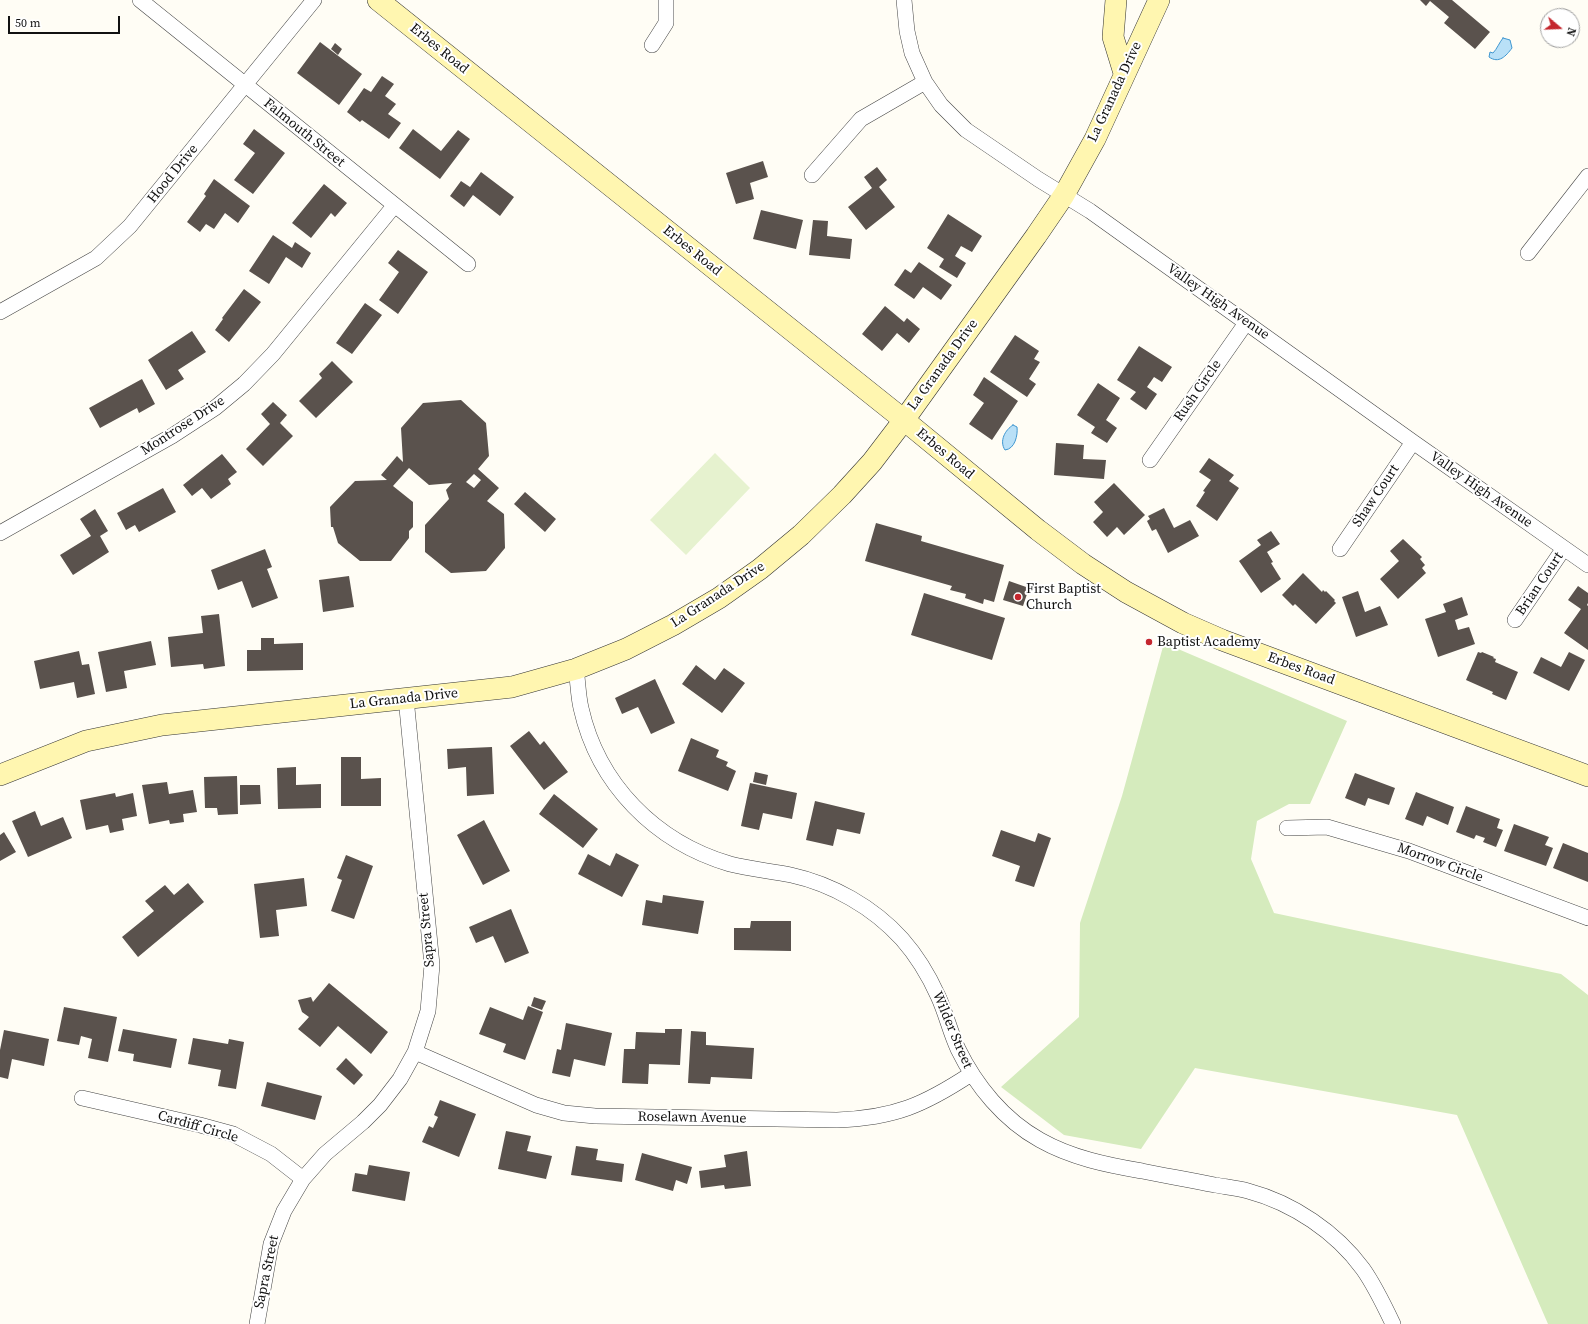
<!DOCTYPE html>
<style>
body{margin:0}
#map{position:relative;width:1588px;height:1324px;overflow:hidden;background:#fffdf5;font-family:"Source Serif 4",serif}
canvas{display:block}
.north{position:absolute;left:1540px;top:8px;width:40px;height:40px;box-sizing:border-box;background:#fff;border:1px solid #a0a0a0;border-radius:50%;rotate:109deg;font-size:11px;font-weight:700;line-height:16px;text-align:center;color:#111}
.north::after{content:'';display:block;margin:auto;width:14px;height:18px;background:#c4262e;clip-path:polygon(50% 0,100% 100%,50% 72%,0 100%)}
.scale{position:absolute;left:8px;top:16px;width:112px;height:18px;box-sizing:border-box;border:2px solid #111;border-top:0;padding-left:5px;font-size:12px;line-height:14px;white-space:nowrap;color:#111;-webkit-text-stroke:3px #fff;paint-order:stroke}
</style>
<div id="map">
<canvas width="1588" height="1324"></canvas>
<div class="north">N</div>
<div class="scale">50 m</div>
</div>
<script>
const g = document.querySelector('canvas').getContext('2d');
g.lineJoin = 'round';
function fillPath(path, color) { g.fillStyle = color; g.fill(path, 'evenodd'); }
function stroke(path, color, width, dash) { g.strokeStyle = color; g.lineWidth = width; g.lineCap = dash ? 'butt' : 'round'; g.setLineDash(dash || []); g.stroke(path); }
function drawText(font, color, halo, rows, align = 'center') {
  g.font = font + ' "Source Serif 4",serif'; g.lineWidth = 4; g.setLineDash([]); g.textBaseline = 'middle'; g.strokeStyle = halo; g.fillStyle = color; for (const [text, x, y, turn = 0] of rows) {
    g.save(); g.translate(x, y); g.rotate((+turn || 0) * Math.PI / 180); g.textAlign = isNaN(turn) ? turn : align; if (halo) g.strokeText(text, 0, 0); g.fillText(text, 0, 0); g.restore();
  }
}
fillPath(new Path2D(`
 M1164,643l183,78 -37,83h-21l-32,17 -6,38 23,54 287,61 27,21v329h-40l-91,-209 -262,-47 -54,81 -77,-14 -63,-48 78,-70 1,-94 42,-127z`), '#d5ebbd');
fillPath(new Path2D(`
 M715,453l35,35 -64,67 -36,-35z`), '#e6f2cf');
const water = new Path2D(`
 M1503,38l7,2 2,8c-6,8 -13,16 -23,9l1,-5 3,1c4,-4 6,-10 10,-15z
 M1013,425l4,2c1,8 -2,22 -12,23 -6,-9 0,-20 8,-25z`);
fillPath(water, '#b9e0f7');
stroke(water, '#3f96cf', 1);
fillPath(new Path2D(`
 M1420,0h32l38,32 -15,17 -31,-26 5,-6 -19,-16 -4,5z
 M320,42l42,32 -23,31 -42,-32z
 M335,43l7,6 -4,6 -7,-6z
 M382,76l12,8 -9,12 11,8 -8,10 13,9 -12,16 -27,-19 -2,2 -13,-10 17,-24 7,4z
 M254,129l31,24 -32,41 -19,-14 21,-27 -12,-9z
 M413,129l28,22 17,-21 12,9 -30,40 -41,-31z
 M763,161l5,16 -18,6 4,16 -18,5 -10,-31z
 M877,167l10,13 -8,7 16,20 -29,23 -18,-23 24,-19 -8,-11z
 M481,172l33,25 -14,19 -27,-21 -9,12 -14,-11 11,-15 9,6z
 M214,179l36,27 -12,17 -13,-10 -11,16 -8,-5 -6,8 -13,-10 19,-26 -2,-2z
 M324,184l23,19 -12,14 -4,-4 -20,25 -19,-15z
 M761,210l42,10 -7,29 -43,-10z
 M948,214l34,22 -10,16 -11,-6 -6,10 11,7 -9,15 -18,-11 5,-8 -17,-11z
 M813,220l15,1 -1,15 25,3 -2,20 -41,-4z
 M273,235l19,13 3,-6 16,11 -9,15 -16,-11 -17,27 -20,-13z
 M398,250l30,22 -30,42 -19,-14 20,-28 -11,-9z
 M919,262l33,23 -11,15 -18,-13 -9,12 -20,-14 11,-16 6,4z
 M244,289l17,13 -32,40 -14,-12 8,-11 -1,-1z
 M365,303l17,12 -30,39 -16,-11z
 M885,306l19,16 3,-4 13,11 -11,14 -12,-10 -15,18 -20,-17z
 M192,331l14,21 -28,18 6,9 -18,11 -18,-30z
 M1015,335l24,16 -5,8 6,3 -11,17 7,5 -9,13 -37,-25z
 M1139,346l33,21 -10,15 -8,-5 -7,10 10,7 -11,16 -16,-11 6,-7 -19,-12z
 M332,361l21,21 -37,36 -17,-17 23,-23 -3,-4z
 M984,377l34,24 -26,39 -23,-16 15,-21 -11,-8z
 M142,379l13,25 -16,9 -2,-5 -37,20 -11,-20z
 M1098,383l22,15 -14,22 11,8 -10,15 -16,-10 4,-6 -18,-12z
 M461,400l25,23 3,33 -11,13 21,19 -12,13 17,13 1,34 -19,23 -35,2 -26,-21v-27l24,-26 -3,-9 6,-7 -23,2 -20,-17 -16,18 20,16v25l-4,4v7l-18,23h-31l-22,-18 -5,-16h-2l-1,-20 25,-26 32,-1 -6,-5 16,-19 6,6 -2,-34 22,-25zM474,474l7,6 -7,8 -8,-6z
 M273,402l14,13 -7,8 13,13 -30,30 -17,-17 24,-25 -9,-10z
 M1056,443l28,2 -1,14 23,1 -2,19 -50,-4z
 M222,454l15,18 -9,7 3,5 -20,15 -9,-11 -10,8 -9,-11z
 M1209,458l25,17 -5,6 10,7 -22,33 -21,-15 9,-14 -2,-1 8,-11 -12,-8z
 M1114,483l31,32 -21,20 -7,-8 -10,10 -14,-15 10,-10 -9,-10z
 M163,488l13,24 -37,20 -4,-7 -9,5 -9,-17z
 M525,492l31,27 -11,13 -31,-28z
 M1164,508l10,20 16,-8 9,16 -31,17 -12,-24 -4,2 -5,-10 3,-2 -2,-3z
 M95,509l13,22 -8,5 9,16 -36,23 -13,-20 31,-19 -11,-17z
 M876,523l46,13 -1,5 83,24 -10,37 -10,-3 -1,5 -18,-6 1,-4 -16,-4 2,-4 -87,-25z
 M1271,531l9,13 -13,8 6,10 -2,1 10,16 -20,14 -22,-32 22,-16 -4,-5z
 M1403,539l19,18 -2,2 5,6 -3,3 4,5 -28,26 -18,-20 19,-18 -9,-10z
 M265,549l7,18 -5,2 11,29 -26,10 -10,-27 -24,9 -7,-20z
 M1303,573l19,19 1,-2 2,2 1,-1 9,9 -1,1 2,2 -20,21 -21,-20 -2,2 -11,-11z
 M349,576l5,31 -31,5 -4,-32z
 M1009,581l20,7 -6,18 -20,-6z
 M1578,586l10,7v10l-1,2 1,1v44l-24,-17 17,-24 -13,-9z
 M1358,591l7,21 15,-6 8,19 -32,12 -14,-40z
 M924,593l81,25 -13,42 -81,-25z
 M1462,597l6,18 -13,5 3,10 11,-3 6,17 -37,13 -13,-38 21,-7 -3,-8z
 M219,614l6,52 -21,3 -1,-5 -32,3 -3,-30 35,-4 -2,-17z
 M261,638h13v6l29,-1v27l-56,1v-21h14z
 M151,641l5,24 -32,6 3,17 -21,4 -8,-40z
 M79,651l3,14 7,-1 6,30 -18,4 -3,-16 -34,7 -6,-28z
 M1478,652l3,1 1,-1 12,5 -1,1 3,1 -1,3 23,10 -12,28 -14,-6 1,-2 -27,-12z
 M1569,652l16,8 -16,31 -36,-18 8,-16 20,10z
 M696,665l19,15 9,-12 21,15 -23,30 -40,-29z
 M655,679l20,44 -24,11 -13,-27 -16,7 -7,-16z
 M529,731l11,14 4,-4 24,31 -24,18 -34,-44z
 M691,738l28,12 -3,7 12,5 -2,4 10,5 -8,20 -50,-20z
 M492,747l2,47 -27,2 -1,-29 -18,2 -1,-20z
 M341,757h20v22l20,-1v28h-40z
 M296,767v18l25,-1v24l-43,1 -1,-41z
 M755,772l13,3 -2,10 -13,-3z
 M1355,773l40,15 -6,17 -21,-7 -3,8 -20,-8z
 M237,776l1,38 -20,1 -1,-7h-12l-1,-31z
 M167,782l2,12 24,-4 4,22 -14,2 1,8 -14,2 -1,-4 -20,4 -7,-39z
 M750,783l47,10 -5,26 -29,-6 -4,17 -18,-4z
 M240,785h20l1,19 -21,1z
 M1416,792l38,15 -6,18 -21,-9 -4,10 -18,-7z
 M115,793l1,4 17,-4 4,23 -15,3 2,11 -14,3 -2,-8 -22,5 -6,-30z
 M554,794l44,35 -15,19 -44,-34z
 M815,801l50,12 -5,21 -23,-5 -4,17 -27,-6z
 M1466,806l34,13 -3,9 6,2 -7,17 -13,-5 2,-4 -9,-3 -2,4 -18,-7z
 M35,811l6,15 22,-9 9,21 -44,19 -16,-36z
 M484,820l26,51 -27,14 -26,-50z
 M1514,824l35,13 -4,8 8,3 -7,18 -42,-15z
 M1001,830l34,12 3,-9 13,5 -17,49 -19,-6 5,-15 -28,-10z
 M4,832l12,20 -16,9v-26z
 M1563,843l25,10v29l-35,-14z
 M616,853l23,12 -17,32 -44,-23 10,-20 22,12z
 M346,855l27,11 -19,53 -23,-8 11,-31 -5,-2z
 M304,878l3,28 -31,4 3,26 -19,2 -6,-54z
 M188,883l16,19 -66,55 -16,-20 32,-26 -9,-10 20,-16 9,10z
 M663,895l41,6 -6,33 -56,-9 4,-25 16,3z
 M511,909l18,44 -24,10 -12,-27 -17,7 -7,-16z
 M751,921h40v30l-57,-1v-22h16z
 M329,983l59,49 -17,22 -33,-28 -18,21 -22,-18 11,-12 -7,-5 -4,-12 13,-3 2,5z
 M534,997l12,4 -4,9 -11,-4z
 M528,1006l15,6 -18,48 -22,-8 3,-8 -27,-10 11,-27 33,13z
 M64,1007l53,10 -9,45 -20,-4 4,-19 -11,-3 -2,9 -22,-4z
 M566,1023l46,10 -7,33 -31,-7 -4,18 -18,-4 5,-24 4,1z
 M123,1029l54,10 -6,29 -38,-7 1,-7 -16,-3z
 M665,1029h17l-2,36 -31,-1 -1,20 -26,-1 2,-34h11l1,-17 29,1z
 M4,1030l45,9 -5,27 -32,-7 -4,20 -8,-2v-27z
 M691,1031l15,1v13l48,3 -2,31 -41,-2 -1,7 -22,-1z
 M193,1038l35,6 1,-5 15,3 -8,47 -18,-3 3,-16 -33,-6z
 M346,1058l17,17 -9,10 -18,-16z
 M267,1082l55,14 -7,24 -54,-14z
 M440,1100l36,14 -17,43 -37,-15 7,-16 4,2 5,-11 -4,-2z
 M506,1131l25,5 -4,15 25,5 -6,23 -48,-10z
 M576,1146l22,3 -2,11 28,4 -2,18 -51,-7z
 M747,1151l4,35 -26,3 -1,-4 -23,3 -2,-17 27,-4 -2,-12z
 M642,1153l50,14 -5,17 -11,-4 -3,11 -38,-11z
 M369,1165l41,7 -5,29 -53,-10 3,-18 12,2z`), '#5a524d');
const street = new Path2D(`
 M140,0l328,264
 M904,0l3,31 5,22 13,29 16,23 25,25 72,49 52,32 323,231 175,123
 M652,45l14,-22v-23
 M812,175l49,-56 64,-37
 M1528,253l60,-77
 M0,312l96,-54 34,-32 184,-226
 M1150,460l96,-137
 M0,533l172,-97 43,-28 29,-24 29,-30 121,-148
 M1340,549l73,-107
 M1515,620l49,-72
 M576,669c2,12 2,26 5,39 17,76 74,134 149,156 19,5 41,7 61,11 41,9 82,32 111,64 15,17 27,37 36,57 8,17 12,36 20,53 18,37 46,71 82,91 32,18 67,25 102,31 25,5 49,9 73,14 11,2 22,3 33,6 45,12 88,41 115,78 12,17 21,36 30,55
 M1287,828l40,-1 82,24 179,67
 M415,1052l121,53 28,8 31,3 242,4c57,-2 87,-15 134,-46
 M82,1098l118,27 33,9 38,20 32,25
 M257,1324l14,-80 13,-33 19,-32 22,-25 38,-32 17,-17 20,-26 15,-27 13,-41 4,-46 -26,-267`);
const secondary = new Path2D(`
 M378,0l526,420 134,110 45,34 43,28 57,31 39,17 366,136
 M1116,0l-3,37 11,36
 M0,775l86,-34 76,-16 350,-38 64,-18 50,-20 47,-24 46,-27 41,-29 41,-34 41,-40 30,-33 32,-42 132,-184 28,-41 31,-56 64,-139`);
stroke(street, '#444', 16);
stroke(secondary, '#333', 22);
stroke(street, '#fff', 15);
stroke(secondary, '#fff6b0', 21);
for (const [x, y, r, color] of [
 [1018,597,4,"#c4262e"],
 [1149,642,4,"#c4262e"]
]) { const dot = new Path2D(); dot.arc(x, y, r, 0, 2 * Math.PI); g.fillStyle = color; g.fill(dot); stroke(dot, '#fff', 1.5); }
drawText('14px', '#111', '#fff', [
 ["Erbes Road",439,49,39],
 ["La Granada Drive",1115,92,-65],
 ["Falmouth Street",304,133,39],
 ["Hood Drive",173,174,-51],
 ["Erbes Road",692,251,39],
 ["Valley High Avenue",1218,302,35],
 ["La Granada Drive",943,365,-54],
 ["Rush Circle",1198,391,-55],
 ["Montrose Drive",183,426,-33],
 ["Erbes Road",945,454,40],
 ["Valley High Avenue",1481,490,35],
 ["Shaw Court",1376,496,-56],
 ["Brian Court",1540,584,-56],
 ["La Granada Drive",718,595,-33],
 ["Erbes Road",1301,669,20],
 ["La Granada Drive",404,699,-6],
 ["Morrow Circle",1440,863,20],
 ["Sapra Street",427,930,-95],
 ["Wilder Street",952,1030,67],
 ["Roselawn Avenue",692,1118,1],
 ["Cardiff Circle",198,1127,16],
 ["Sapra Street",267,1272,-78]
]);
drawText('14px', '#111', '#fff', [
 ["First Baptist",1026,589],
 ["Church",1026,605],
 ["Baptist Academy",1157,642]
], 'left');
</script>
